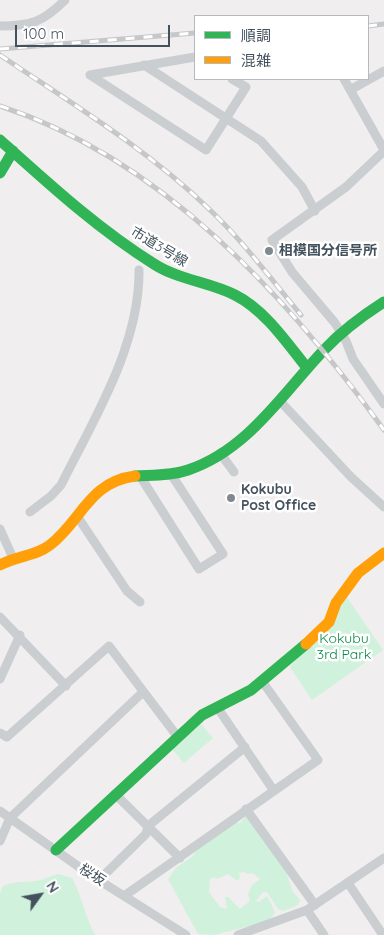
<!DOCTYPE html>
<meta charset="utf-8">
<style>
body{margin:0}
#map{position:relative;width:384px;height:935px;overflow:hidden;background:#f0eeee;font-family:Quicksand,"Noto Sans JP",sans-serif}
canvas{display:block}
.legend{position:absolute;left:194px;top:15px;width:175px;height:65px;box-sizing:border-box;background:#fff;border:1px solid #b4babf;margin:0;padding:6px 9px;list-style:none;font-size:15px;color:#44525e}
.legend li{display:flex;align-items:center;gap:10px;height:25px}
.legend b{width:25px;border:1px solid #b4babf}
.north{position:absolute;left:15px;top:870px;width:50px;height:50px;-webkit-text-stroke:4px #fff;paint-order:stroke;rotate:58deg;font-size:14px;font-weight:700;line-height:20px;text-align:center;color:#44525e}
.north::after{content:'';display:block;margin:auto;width:18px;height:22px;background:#44525e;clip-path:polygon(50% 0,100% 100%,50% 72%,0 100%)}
.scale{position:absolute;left:15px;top:25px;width:155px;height:22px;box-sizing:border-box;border:2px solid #44525e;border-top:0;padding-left:6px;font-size:15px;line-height:18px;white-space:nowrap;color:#44525e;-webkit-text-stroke:4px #fff;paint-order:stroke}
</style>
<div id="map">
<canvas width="384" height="935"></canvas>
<ul class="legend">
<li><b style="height:6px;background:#30b455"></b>順調</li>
<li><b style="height:6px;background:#ff9f0a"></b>混雑</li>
</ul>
<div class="north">N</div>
<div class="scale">100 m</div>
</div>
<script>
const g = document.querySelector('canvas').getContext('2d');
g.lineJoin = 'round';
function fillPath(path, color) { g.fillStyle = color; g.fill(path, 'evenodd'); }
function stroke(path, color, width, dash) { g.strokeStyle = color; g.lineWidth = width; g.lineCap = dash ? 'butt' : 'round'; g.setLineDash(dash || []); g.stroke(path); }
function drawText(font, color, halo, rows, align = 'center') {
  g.font = font + ' Quicksand,"Noto Sans JP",sans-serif'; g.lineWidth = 5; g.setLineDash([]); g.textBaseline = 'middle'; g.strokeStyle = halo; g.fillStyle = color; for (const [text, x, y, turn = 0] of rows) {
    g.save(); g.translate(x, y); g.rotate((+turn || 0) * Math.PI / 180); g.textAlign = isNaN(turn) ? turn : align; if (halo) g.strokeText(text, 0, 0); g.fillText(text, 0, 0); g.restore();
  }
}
fillPath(new Path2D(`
 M346,596l37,54 -71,50 -22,-33z
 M201,724l12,14 -29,25 -12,-14z
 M246,816l39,54 8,22 7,8 -2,5 -15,6 -5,-2 -11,-17h-4l-7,9 3,1 8,-6 8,16 -6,9 -55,14 -16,-1 -30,-55 8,-11 17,-12 6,-9 33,-24h8zM244,872l4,2 5,-1 7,6 -8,6 -4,9 2,7 -10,8 -12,-12h-3l2,12 -7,-2 -11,-15 1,-13 4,-2 3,2 11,-5 9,7 3,-3 -1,-5z
 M59,874l13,4c10,18 13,39 23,57h-95v-42l3,-7c16,-6 19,-3 33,-5 8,-1 15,-6 23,-7z`), '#d0f1dc');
stroke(new Path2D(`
 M0,26c31,0 43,-4 65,-26
 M144,65l117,76 41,46 13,24
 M90,75l116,75 40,-63 -14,-8
 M90,75l105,-18
 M344,79l40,71
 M350,90l34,-19
 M384,151l-38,36 -74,53 20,32 43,51 11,18 7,18 31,45
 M280,401l71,76 33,30
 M220,453l14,19
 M140,476l59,93 24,-15 -52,-80
 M30,512l21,-16 10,-11c33,-66 79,-140 78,-215
 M77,516l50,75 13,11
 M0,529l13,29
 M0,617l66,69
 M0,679l20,-44
 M217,707l57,84
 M0,733l7,4 102,-91 68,90
 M115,794l65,64
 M246,809l69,96
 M0,811l89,63 97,61
 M0,841l10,-23 133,-126
 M99,880l47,-46 2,-8 97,-79
 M348,883l35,52
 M124,896l194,-136 -56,-79
 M307,910l17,25
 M238,935l69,-25 77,-52`), '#caced0', 9);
stroke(new Path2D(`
 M0,140c49,44 98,89 154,124 25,16 55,18 81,31 30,15 52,48 72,73
 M0,173l13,-22
 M135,476c18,-1 36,0 53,-6 60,-20 95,-77 136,-120 18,-19 38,-34 60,-48
 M56,850l146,-135 49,-25 55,-46`), '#30b455', 11);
stroke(new Path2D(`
 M0,565c16,-9 36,-9 50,-20 32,-25 39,-63 85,-69
 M306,644l23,-22 7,-19 22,-30 26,-20`), '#ff9f0a', 11);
const rail = new Path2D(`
 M368,26l16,-2
 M0,49l195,-16
 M0,55c71,48 147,94 209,154 34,32 62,70 92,106
 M0,106c162,53 286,189 384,324`);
stroke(rail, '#c5c7c9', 5);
stroke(rail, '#fff', 3, [9]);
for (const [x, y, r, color] of [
 [269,251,5,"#808990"],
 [231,498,5,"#808990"]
]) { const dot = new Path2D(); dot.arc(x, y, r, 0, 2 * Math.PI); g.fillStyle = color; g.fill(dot); stroke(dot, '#fff', 2); }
drawText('14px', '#44525e', '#fff', [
 ["市道3号線",159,247,31],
 ["桜坂",92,875,33]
]);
drawText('bold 14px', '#44525e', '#fff', [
 ["相模国分信号所",279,251],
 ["Kokubu",241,490],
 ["Post Office",241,506]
], 'left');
drawText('14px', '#0b8848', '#fff', [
 ["Kokubu",344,639],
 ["3rd Park",344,655]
]);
</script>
